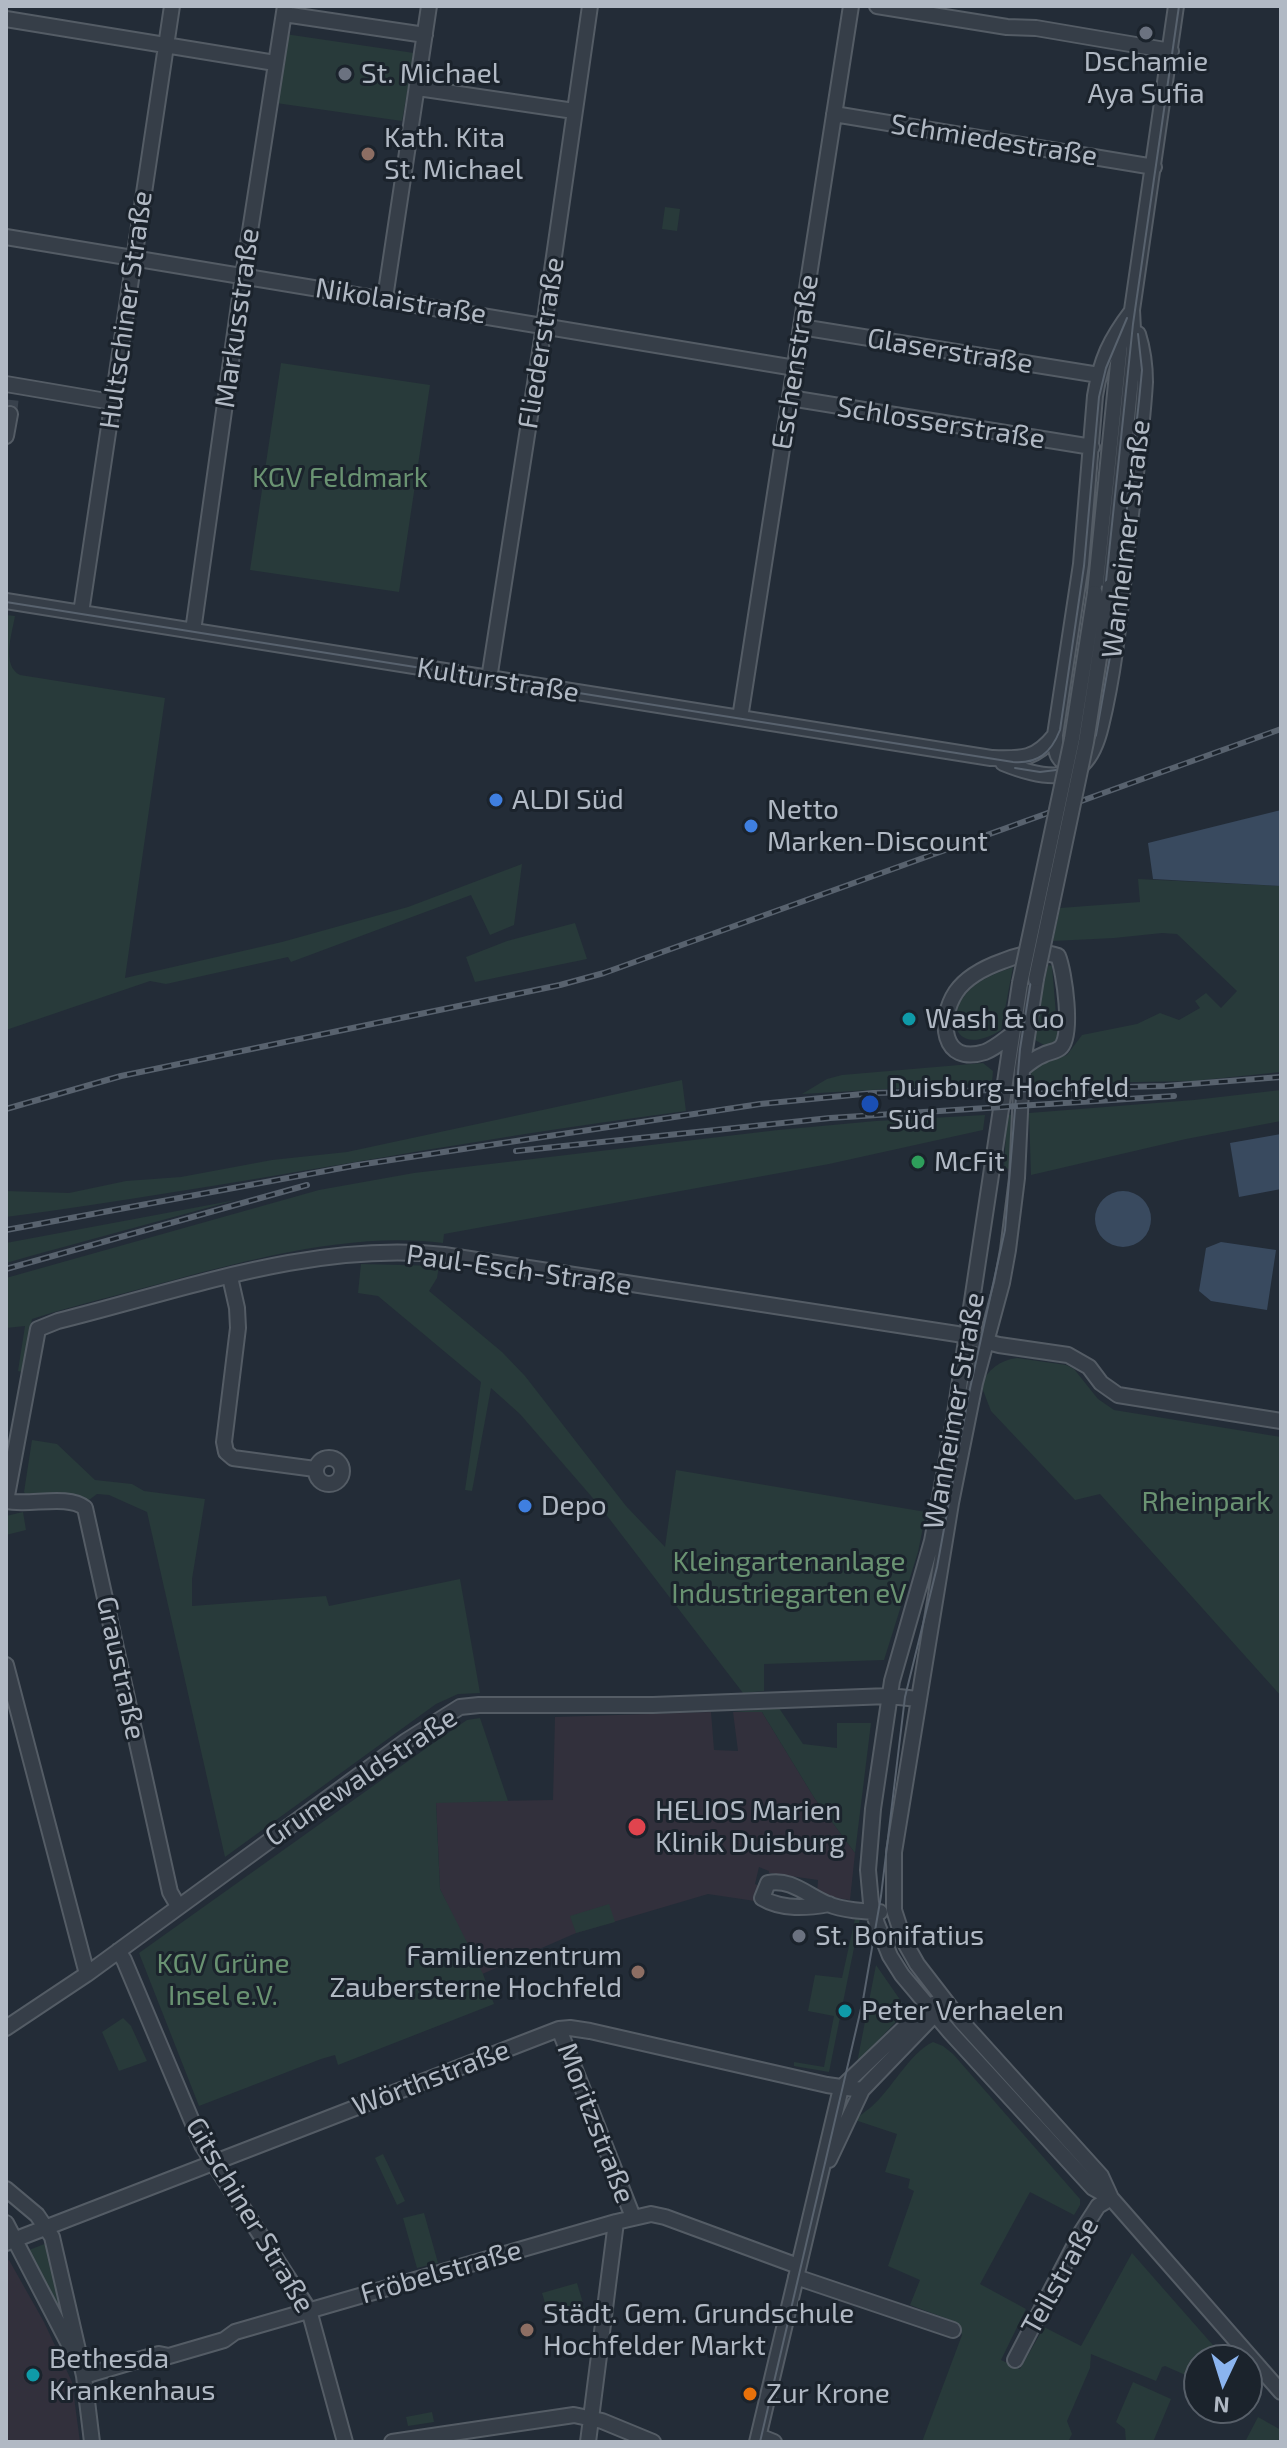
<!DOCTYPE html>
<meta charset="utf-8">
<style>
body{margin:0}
#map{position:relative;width:1287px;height:2448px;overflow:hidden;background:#232c37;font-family:"Exo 2",sans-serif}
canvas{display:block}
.frame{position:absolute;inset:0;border:8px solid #b1b9c4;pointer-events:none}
.north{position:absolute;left:1183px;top:2344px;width:80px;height:80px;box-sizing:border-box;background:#1b232c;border:2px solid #575f69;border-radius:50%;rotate:184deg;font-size:22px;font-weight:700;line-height:32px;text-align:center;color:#b1b9c4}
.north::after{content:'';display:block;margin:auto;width:28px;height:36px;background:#8bb4ef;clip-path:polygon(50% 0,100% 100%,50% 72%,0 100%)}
</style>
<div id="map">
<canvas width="1287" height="2448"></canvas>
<div class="frame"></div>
<div class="north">N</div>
</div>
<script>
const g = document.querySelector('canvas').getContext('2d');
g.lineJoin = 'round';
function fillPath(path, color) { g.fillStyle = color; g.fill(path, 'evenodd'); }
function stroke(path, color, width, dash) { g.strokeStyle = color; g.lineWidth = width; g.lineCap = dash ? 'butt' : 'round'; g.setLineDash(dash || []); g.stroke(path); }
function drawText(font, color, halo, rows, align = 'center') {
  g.font = font + ' "Exo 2",sans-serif'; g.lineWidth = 6; g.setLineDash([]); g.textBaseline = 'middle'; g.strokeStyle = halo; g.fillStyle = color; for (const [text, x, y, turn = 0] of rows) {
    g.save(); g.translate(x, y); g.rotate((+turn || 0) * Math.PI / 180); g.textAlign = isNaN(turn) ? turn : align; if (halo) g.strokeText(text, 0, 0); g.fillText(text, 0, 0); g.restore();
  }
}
fillPath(new Path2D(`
 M711,1712l3,38 24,1 -5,-39h29l53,87 40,54 -5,47 -33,-5 1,-15 -49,-7v-2l-10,-4 -4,17 4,2 -4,15 -47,-7 -132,39 -96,42 -40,-86 -4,-87 117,-2 2,-83z
 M9,2260l35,62 28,60 8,60h-74v-181z`), '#32303c');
fillPath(new Path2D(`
 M285,34l129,19 -12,68 -126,-18z
 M665,207l15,2 -3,22 -15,-2z
 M281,363l149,22 -31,207 -149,-22z
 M6,615l9,1c-3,18 -14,49 5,59l145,23 -40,280 157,-36 126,-35 114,-43 -8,61 -24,10 -19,-40 -180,67 -3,-5 -122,27 -16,-3 -144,49z
 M1138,879l143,7v186l-88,9 -163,3 2,-17 35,-12 15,-20 55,-11 23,-11 19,7 21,-12 -5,-7 11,-8 15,15 16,-17 -60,-57 -15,-1 -48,5 -61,3 7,-33 80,-6z
 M575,923l12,36 -112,23 -9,-25 41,-16z
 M1048,965l4,1 6,73 -12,7 -11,-6 -1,-11z
 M1013,967l-12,63c-50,31 -59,-19 -27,-44 11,-9 26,-14 39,-19z
 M983,1063l10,8 -1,12 -190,11 25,-15 15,-4z
 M682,1080l4,31c-228,29 -453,76 -680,106v-26l63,2 57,-12 55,-4 91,-17 75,-8z
 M1281,1090v31l-95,18 -155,36 -2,-62 165,-13z
 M985,1115l-2,15 -154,34 -385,70 -1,9c-92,-12 -200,18 -288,42 -41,11 -83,21 -123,34l-10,53 -4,-1 7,-45 -19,2v-50l313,-88 95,-17 364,-43 98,-9z
 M1007,1115h4l-2,54 -5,-1z
 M236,1200l-202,55 -28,8v-20z
 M361,1264l78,2 -2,12 -8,13 73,61 23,24 101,130 39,41 11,-77 250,42 -8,40 -34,108 -120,4v27l-21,2 -145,-189 -78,-90 -29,-26 -19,103 -7,-1 16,-108 -103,-86 -20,-3z
 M1017,1358l49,7 8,4 24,30 16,11 167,27v259l-181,-202 -25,6 -84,-89 -10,-26c6,-15 19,-25 36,-27z
 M32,1440l25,4 38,36 37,4 12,7 61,8 -13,80v27l134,-10 3,10 131,-27 20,114 -22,1 -22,10 -211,153 -78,-345 -38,-17 -12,-1 -8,6 -19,-6 -44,1 -2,-3z
 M23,1512l3,18 -20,5v-19z
 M779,1708l24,36 34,4v-25h34l-16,130 -40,-54 -53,-87h-29z
 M480,1718l28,83 -72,2 4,86 43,85 11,30 -156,61 -3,-10 -14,4 -122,47 -60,-153 300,-214 28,-19z
 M609,1904l6,18 -39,11 -6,-17z
 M856,1914l4,4 -31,154 -35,-6v-4l30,5 10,-51 -26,-5 7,-36 27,3z
 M876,1965l27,39 2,8 -48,51z
 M123,2018l8,8 16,35 -28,10 -17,-39z
 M933,2042l10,4 10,8 127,145v6l-6,10 -44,-23 -50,92 46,25 -25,51 19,9 24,-42 37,19 51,-93 94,107h-27v21l-34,-15 -3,1 -6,14 -65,-27 -1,14 -23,53 5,13 -4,8h-146l40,-107 -6,-13 -46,-17 10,-25 -32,-14 26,-75 -6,-3 2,-9 -25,-7 12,-38 -42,-14c5,-5 10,-8 15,-12 21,-17 39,-55 63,-66z
 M383,2154l22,47 -8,4 -22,-47z
 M424,2213l14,50 -21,5 -14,-50z
 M47,2243l21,86 -44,-77z
 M577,2283l8,27 -35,10 -8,-27z
 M1133,2382l38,17 -18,43h-27l-1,-13 -9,-7z
 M432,2412l2,10 -26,4 -2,-9z
 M1258,2417l23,13v12l-35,-2z`), '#283a3a');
fillPath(new Path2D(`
 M1281,810v76l-128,-7 -5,-36z
 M1281,1134v55l-42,8 -9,-54z
 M1095 1219a28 28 0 1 1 56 0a28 28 0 1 1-56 0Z
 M1221,1242l55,8 -9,60 -56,-9 -12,-10 7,-43z`), '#394a5f');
stroke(new Path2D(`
 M10,414l2,-18`), '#38414c', 14, [14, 7]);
const minor = new Path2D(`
 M877,6l130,21 29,1 135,23
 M284,14l141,21
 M6,19l269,44
 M418,88l156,23
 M834,114l320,53
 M6,237l789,131
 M385,298l44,-292
 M801,327l298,48
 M6,384l106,18
 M790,398l302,49
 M6,436l4,-22
 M1110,587l24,-238 -2,-39 44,-304
 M1095,593l25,-249 5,-14
 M6,601l985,157c31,1 44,2 64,-23
 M81,613l91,-607
 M193,631l50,-355 42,-270
 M489,679l55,-353 46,-320
 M740,718l111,-712
 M1003,763c22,9 61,22 80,1 10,-10 15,-25 18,-38 15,-61 20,-125 27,-187 6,-52 14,-105 17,-157 0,-17 -2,-32 -7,-48
 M1075,766c-19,-3 -20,-15 -20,-31l26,-171 14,-168c6,-37 15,-56 37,-85
 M1036,979l-14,90 -5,109 -9,72 -6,33 -27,100 -24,120 -57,349v58l10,31 13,23 44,57 140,155 10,22 170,194
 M1020,983l-66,437 -22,121 -40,140 -19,128 -5,61 3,33 6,21 13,32 12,19 48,57 143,156 18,10
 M1011,1035c-8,6 -16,13 -26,17 -44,14 -47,-33 -29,-60 11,-16 30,-25 47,-31 17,-7 37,-12 55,-5 6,14 16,81 2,92 -5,4 -12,4 -17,7 -8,3 -15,9 -21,14
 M230,1277l7,31 1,20 -14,114 2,10 7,6 82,11
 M316 1471a13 13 0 1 1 26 0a13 13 0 1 1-26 0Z
 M6,1501l32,-172 20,-8c125,-31 255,-80 386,-66l513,79 42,11 69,10 21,12 12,16 17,12 163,26
 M6,1501c23,5 62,-7 79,7l85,384 8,14
 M6,1665l81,309
 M829,1904c-22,4 -47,6 -67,-6l6,-15c23,-5 40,13 60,21 14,6 38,8 52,8
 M118,1951l6,9 78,185 107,165 36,132
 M6,2028l81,-54 319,-233 54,-34 19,-2h174l236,-9 29,3
 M559,2029l74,188
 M829,2160l33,-70 79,-82
 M6,2189l31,26 15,22 32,139 8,66
 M6,2223l68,131
 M6,2243l553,-214 11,-1 20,3 237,54 35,5
 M796,2277l157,53
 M1015,2360l67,-129 16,-25 13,-8
 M84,2376l75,-22 10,2 55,-16 11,-8 381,-110 35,-8 14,3 133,49
 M759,2436l15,6
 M392,2442l182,-27 28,6 51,21
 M588,2442l28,-220
 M757,2442l84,-354 86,-82 10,-3`);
stroke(minor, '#545c65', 18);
stroke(minor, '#363e48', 14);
stroke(new Path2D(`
 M6,602l1007,160c25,2 38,-9 47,-32l24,-164 15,-169 7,-29 21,-50
 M1015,768l25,4 32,-4 16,-16 8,-17 15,-84 28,-250 3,-31 -4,-36
 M760,2442l103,-442 18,-104 24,-199 32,-130 32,-174 36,-163 15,-181 11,-69 51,-240 19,-111 32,-305 46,-318`), '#58626e', 2);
const rail = new Path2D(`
 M6,1109l115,-33 439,-91 44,-12 677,-244
 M516,1151l314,-33 344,-22
 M6,1230l352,-65 402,-61 113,-11 292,-7 116,-9
 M6,1269l301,-84`);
stroke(rail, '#58626e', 6);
stroke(rail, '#1b232c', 3, [9]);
const minorBridge = new Path2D(`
 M1036,979l50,-237 24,-155
 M1020,983l52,-244 23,-146`);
stroke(minorBridge, '#545c65', 18, []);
stroke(minorBridge, '#363e48', 14);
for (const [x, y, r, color] of [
 [1146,33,8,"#6b7280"],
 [345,74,8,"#6b7280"],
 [368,154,8,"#8d6e63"],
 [496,800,8,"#3f7fe0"],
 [751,826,8,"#3f7fe0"],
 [909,1019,8,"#0f9aa8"],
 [870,1104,10,"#1a4fb4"],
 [918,1162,8,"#2e9e5b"],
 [525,1506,8,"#3f7fe0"],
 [637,1827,10,"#e0444e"],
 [799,1936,8,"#6b7280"],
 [638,1972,8,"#8d6e63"],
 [845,2011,8,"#0f9aa8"],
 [527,2330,8,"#8d6e63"],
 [33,2375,8,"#0f9aa8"],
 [750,2394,8,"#e8710a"]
]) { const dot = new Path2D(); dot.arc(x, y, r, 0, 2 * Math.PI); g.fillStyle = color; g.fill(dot); stroke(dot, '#1b232c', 3); }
drawText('28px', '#b1b9c4', '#1b232c', [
 ["Dschamie",1146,62,"center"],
 ["Aya Sufia",1146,94,"center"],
 ["St. Michael",361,74],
 ["Kath. Kita",384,138],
 ["St. Michael",384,170],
 ["ALDI Süd",512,800],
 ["Netto",767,810],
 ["Marken-Discount",767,842],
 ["Wash & Go",925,1019],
 ["Duisburg-Hochfeld",888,1088],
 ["Süd",888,1120],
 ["McFit",934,1162],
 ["Depo",541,1506],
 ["HELIOS Marien",655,1811],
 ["Klinik Duisburg",655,1843],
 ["St. Bonifatius",815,1936],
 ["Familienzentrum",622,1956,"right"],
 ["Zaubersterne Hochfeld",622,1988,"right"],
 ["Peter Verhaelen",861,2011],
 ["Städt. Gem. Grundschule",543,2314],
 ["Hochfelder Markt",543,2346],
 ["Bethesda",49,2359],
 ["Krankenhaus",49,2391],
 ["Zur Krone",766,2394]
], 'left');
drawText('28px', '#b1b9c4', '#1b232c', [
 ["Schmiedestraße",994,140,9],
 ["Nikolaistraße",401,301,9],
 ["Hultschiner Straße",126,310,-82],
 ["Markusstraße",237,318,-82],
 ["Fliederstraße",541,343,-81],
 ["Glaserstraße",950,351,9],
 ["Eschenstraße",795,362,-81],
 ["Schlosserstraße",941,423,9],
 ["Wanheimer Straße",1126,539,-83],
 ["Kulturstraße",498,680,9],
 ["Paul-Esch-Straße",519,1270,8],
 ["Wanheimer Straße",954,1411,-80],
 ["Graustraße",121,1668,78],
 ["Grunewaldstraße",361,1777,-34],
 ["Wörthstraße",431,2078,-21],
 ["Moritzstraße",596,2123,69],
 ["Gitschiner Straße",250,2215,59],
 ["Fröbelstraße",441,2272,-16],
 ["Teilstraße",1060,2276,-61]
]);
drawText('28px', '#6a9372', '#1b232c', [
 ["KGV Feldmark",340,478],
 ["Rheinpark",1206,1502],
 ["Kleingartenanlage",789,1562],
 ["Industriegarten eV",789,1594],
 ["KGV Grüne",223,1964],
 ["Insel e.V.",223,1996]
]);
</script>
